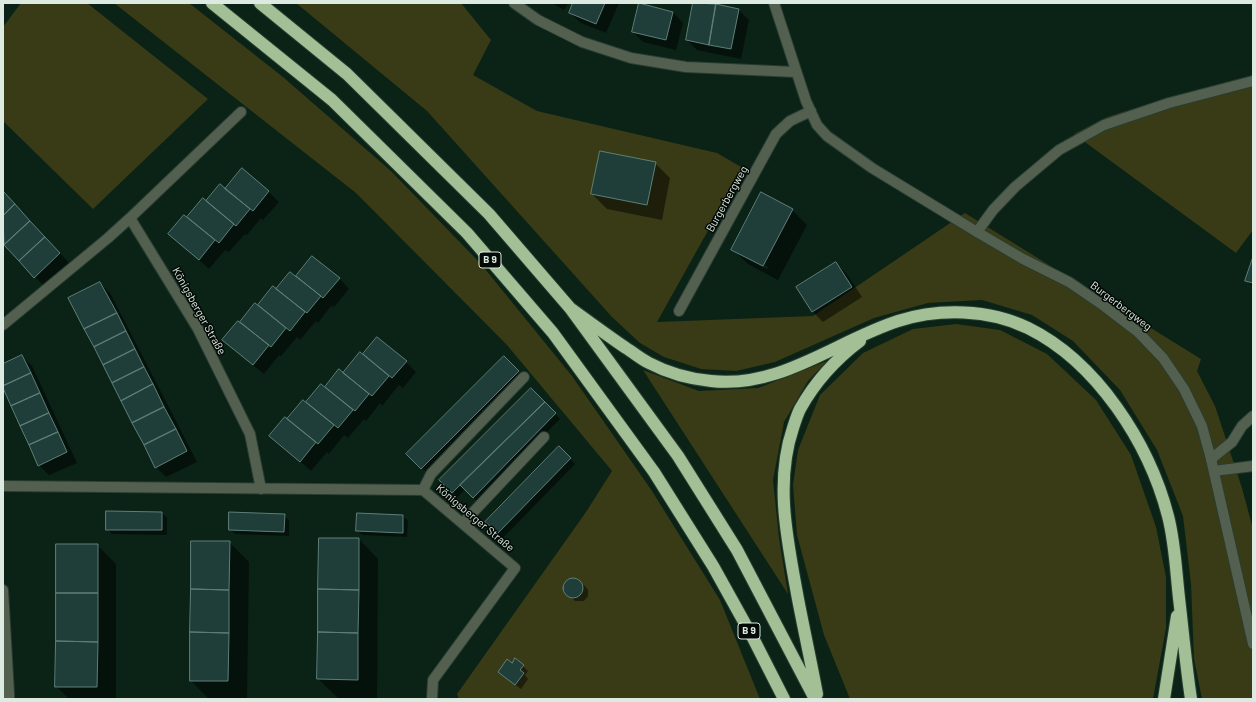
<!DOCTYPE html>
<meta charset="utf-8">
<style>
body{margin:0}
#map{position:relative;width:1256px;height:702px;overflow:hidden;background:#0b2216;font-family:Barlow,sans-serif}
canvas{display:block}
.frame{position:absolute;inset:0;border:4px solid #dceae1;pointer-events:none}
</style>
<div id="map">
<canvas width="1256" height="702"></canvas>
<div class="frame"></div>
</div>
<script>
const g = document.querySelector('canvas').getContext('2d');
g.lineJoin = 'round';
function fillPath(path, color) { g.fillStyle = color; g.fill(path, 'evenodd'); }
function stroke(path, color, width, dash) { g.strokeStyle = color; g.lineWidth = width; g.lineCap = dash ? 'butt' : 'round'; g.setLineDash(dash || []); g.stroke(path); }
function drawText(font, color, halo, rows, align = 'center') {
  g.font = font + ' Barlow,sans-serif'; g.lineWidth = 3; g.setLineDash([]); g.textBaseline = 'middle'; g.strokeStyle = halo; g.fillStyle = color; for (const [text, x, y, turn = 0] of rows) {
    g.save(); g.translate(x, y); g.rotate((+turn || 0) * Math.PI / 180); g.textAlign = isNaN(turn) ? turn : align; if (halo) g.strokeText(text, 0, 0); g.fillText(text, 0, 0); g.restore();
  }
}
fillPath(new Path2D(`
 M21,3h66l121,96 -115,110 -90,-88v-94z
 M114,3h75l94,74 108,94 90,93 91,112 80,115 68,109 40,99h-301l-2,-5 129,-182 26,-41 -105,-126 -151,-152z
 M296,3h165l30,37 -18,35 64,36 180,42 26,15 -86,154 156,-6 152,-103 236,146 -4,12 18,35 27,82 11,41v170h-51l-8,-40 -3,-75 -8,-68 -26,-66 -37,-60 -47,-49 -41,-26 -50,-15 -54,3 -54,15 -99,44 -39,9 -35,-2 -37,-12 -24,-14 -28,-26 -185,-206z
 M1253,75v155l-17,23 -162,-119 33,-17 61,-19z
 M956,324l44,6 47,24 49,46 35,55 25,72 10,50v51l-13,71h-303l-26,-64 -27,-100 -4,-50 5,-35 22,-55 43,-42 50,-24z
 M827,361l-19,20 -24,41 -11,58 6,58 9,56 -145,-224 56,21 59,-3z`), '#383b15');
fillPath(new Path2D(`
 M552,3h16l-4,7z
 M574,3h45l-13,30 -25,-10 -11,-10z
 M694,3h11l34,7 10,10 -8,39 -44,-9 -10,-10z
 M673,12l10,11 -7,27 -33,-8 -10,-10z
 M655,163l15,15 -8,42 -55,-11 -15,-15z
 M226,190l42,1 11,11 -16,18 -2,-2 -14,17 -2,-1 -16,18 -4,-2 -16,19 -39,-35 18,-16 15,-18 3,3z
 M3,192l67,72 -25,23 -42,-44z
 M792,210l15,15 -29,55 -30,-16 -15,-14zM749,258l19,9 -1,2 -18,-9z
 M312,257l27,21 10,11 -15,18 -3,-1 -13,17 -2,-2 -16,19 -3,-3 -16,19 -2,-1 -15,19 -30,-24 -10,-10 16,-16 15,-20 3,2 15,-18 4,2 19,-13z
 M1253,260v27l-6,-6z
 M836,263l10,10 16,24 -39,25 -10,-10 -16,-24z
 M100,283l10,10 87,169 -31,15 -10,-10z
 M3,312l5,6 -5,4z
 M377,338l29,24 10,10 -13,16 -4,-3 -17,21 -2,-3 -14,18 -2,-2 -16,19 -4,-3 -15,19 -2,-2 -16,19 -40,-35 35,-32 15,-19 4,3 14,-17 4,3 20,-19z
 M22,356l10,10 45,97 -28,12 -10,-10 -36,-79v-21z
 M504,358l19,18 -96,97 -19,-19z
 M531,389l29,30 -82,83 -13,-13 -7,8 -17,-17z
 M559,448l16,16 -72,74 -16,-16z
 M162,513l5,5v17l-55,-1 -5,-5z
 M358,514l45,2 5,5 -1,16 -45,-2 -5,-5z
 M284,515l5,5v16l-54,-2 -5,-5z
 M359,539l19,20 -1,139h-39l-20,-19z
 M229,542l20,20 -2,137h-38l-18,-18z
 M97,545l19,19v135h-47l-13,-13z
 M576,579l10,8 2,3v6l-4,5h-9l-10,-9 -1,-6 3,-5z
 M512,664l11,2 5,5 -3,4 3,4 -7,10 -17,-13z`), '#0007');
const building = new Path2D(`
 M573,3h32l-9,21 -27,-11z
 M639,3l34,9 -7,28 -34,-8z
 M693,3l23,1 -7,41 -23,-5z
 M716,4l23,5 -8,40 -22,-4z
 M600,151l56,11 -9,43 -56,-11z
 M242,168l27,23 -16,20 -28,-22z
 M220,184l30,25 -14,17 -30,-25z
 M3,191l12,13 -12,12z
 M761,192l32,17 -30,57 -32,-16z
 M203,198l31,26 -15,19 -32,-26z
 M15,204l15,17 -26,24 -1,-29z
 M184,215l31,25 -16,20 -31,-26z
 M30,221l15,16 -26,24 -15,-16z
 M45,237l15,16 -26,25 -15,-17z
 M312,256l28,22 -17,20 -27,-22z
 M1253,257v26l-8,-2z
 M836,262l16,25 -40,25 -16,-25z
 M290,272l31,24 -14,17 -31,-24z
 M100,282l17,31 -33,16 -16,-31z
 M273,286l32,26 -15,19 -32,-26z
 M255,303l31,25 -15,19 -31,-25z
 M117,313l9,18 -32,16 -10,-18z
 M238,321l31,24 -16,20 -31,-25z
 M126,331l9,18 -32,16 -9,-18z
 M377,337l30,24 -15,17 -29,-24z
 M135,349l9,18 -32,16 -9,-18z
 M360,352l29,24 -17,20 -29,-23z
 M22,355l9,18 -28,13v-22z
 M504,356l15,15 -98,98 -15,-15z
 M144,367l9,17 -32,17 -9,-18z
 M339,369l30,25 -14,17 -30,-24z
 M31,373l9,20 -29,13 -8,-18v-2z
 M153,384l11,23 -32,16 -11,-22z
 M321,384l32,26 -15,18 -32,-26z
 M531,388l14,14 -93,91 -13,-13z
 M40,393l9,20 -29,13 -9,-20z
 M303,400l31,25 -16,19 -31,-25z
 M545,402l11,11 -83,85 -13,-13z
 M164,407l12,22 -32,16 -12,-22z
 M49,413l9,19 -29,13 -9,-19z
 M285,417l31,25 -16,20 -31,-26z
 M176,429l11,22 -32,17 -11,-23z
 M58,432l9,20 -29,14 -9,-21z
 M559,446l12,12 -73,75 -13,-11z
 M106,511l56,1v18h-56z
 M229,512l56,2 -1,18 -55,-2z
 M357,513l46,2v18l-47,-2z
 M319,538h40v52l-41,-1z
 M191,541h39l-1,49 -38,-1z
 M56,544h42v49h-42z
 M563 588a10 10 0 1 1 20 0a10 10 0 1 1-20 0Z
 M191,589l38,1v43l-39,-1z
 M318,589l41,1 -1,43 -40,-1z
 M56,593h42v49l-42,-1z
 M190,632l39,1 -1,48h-38z
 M318,632l40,1v47l-41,-1z
 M56,641l42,1 -1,45h-42z
 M515,658l9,7 -4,5 4,3 -9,12 -17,-13 9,-13 5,4z`);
fillPath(building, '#1f3e39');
stroke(building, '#5e7f79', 1);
const lane = new Path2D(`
 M977,232l16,-22 22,-23 44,-37 45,-25 65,-22 84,-22
 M1211,459l21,-17 10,-16 11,-10
 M1214,471l39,-5
 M423,490l8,-16 93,-97
 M463,523l81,-86`);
const street = new Path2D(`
 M514,3l24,17 44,22 49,16 55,9 109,5
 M774,3l32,98 11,24 10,11 45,32 105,64 46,27 46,23 35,24 34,26 25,26 21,31 18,37 9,33 42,185
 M130,218l111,-106
 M679,311l97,-177 14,-13 21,-10
 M3,325l105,-87 22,-20 68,111 52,105 11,55
 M3,486l420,4 92,78 -82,112 -1,19
 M3,590l6,103v6`);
const highway = new Path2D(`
 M212,3l120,97 135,133 86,100 101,139 59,94 40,72 31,61
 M260,3l87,71 142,140 81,94 108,148 59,94 78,149
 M570,308c18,13 37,27 56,40 8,5 15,11 23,15 19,10 41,16 62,18 69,8 125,-40 187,-60 41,-13 91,-12 130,7 69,34 121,115 140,188 7,27 8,55 11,82 4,34 7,68 12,101
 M817,694c-6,-32 -13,-64 -19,-95 -10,-56 -24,-115 -5,-171 2,-6 4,-13 7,-19 15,-27 36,-50 60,-68
 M1164,699l13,-83`);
stroke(lane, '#283e32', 12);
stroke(street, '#283e32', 12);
stroke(highway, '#283e32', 14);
stroke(lane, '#54604f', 10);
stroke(street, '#54604f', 10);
stroke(highway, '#a2bf95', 12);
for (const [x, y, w] of [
 [490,260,22],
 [749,631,22]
]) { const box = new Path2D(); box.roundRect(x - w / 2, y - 8, w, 16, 3); g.fillStyle = '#030905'; g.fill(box); stroke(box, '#dceae1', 1); }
drawText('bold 10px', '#dceae1', null, [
 ["B 9",490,260],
 ["B 9",749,631]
]);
drawText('11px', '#dceae1', '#030905', [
 ["Burgerbergweg",727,199,-61],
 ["Burgerbergweg",1121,306,37],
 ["Königsberger Straße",199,311,61],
 ["Königsberger Straße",475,518,40]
]);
</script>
